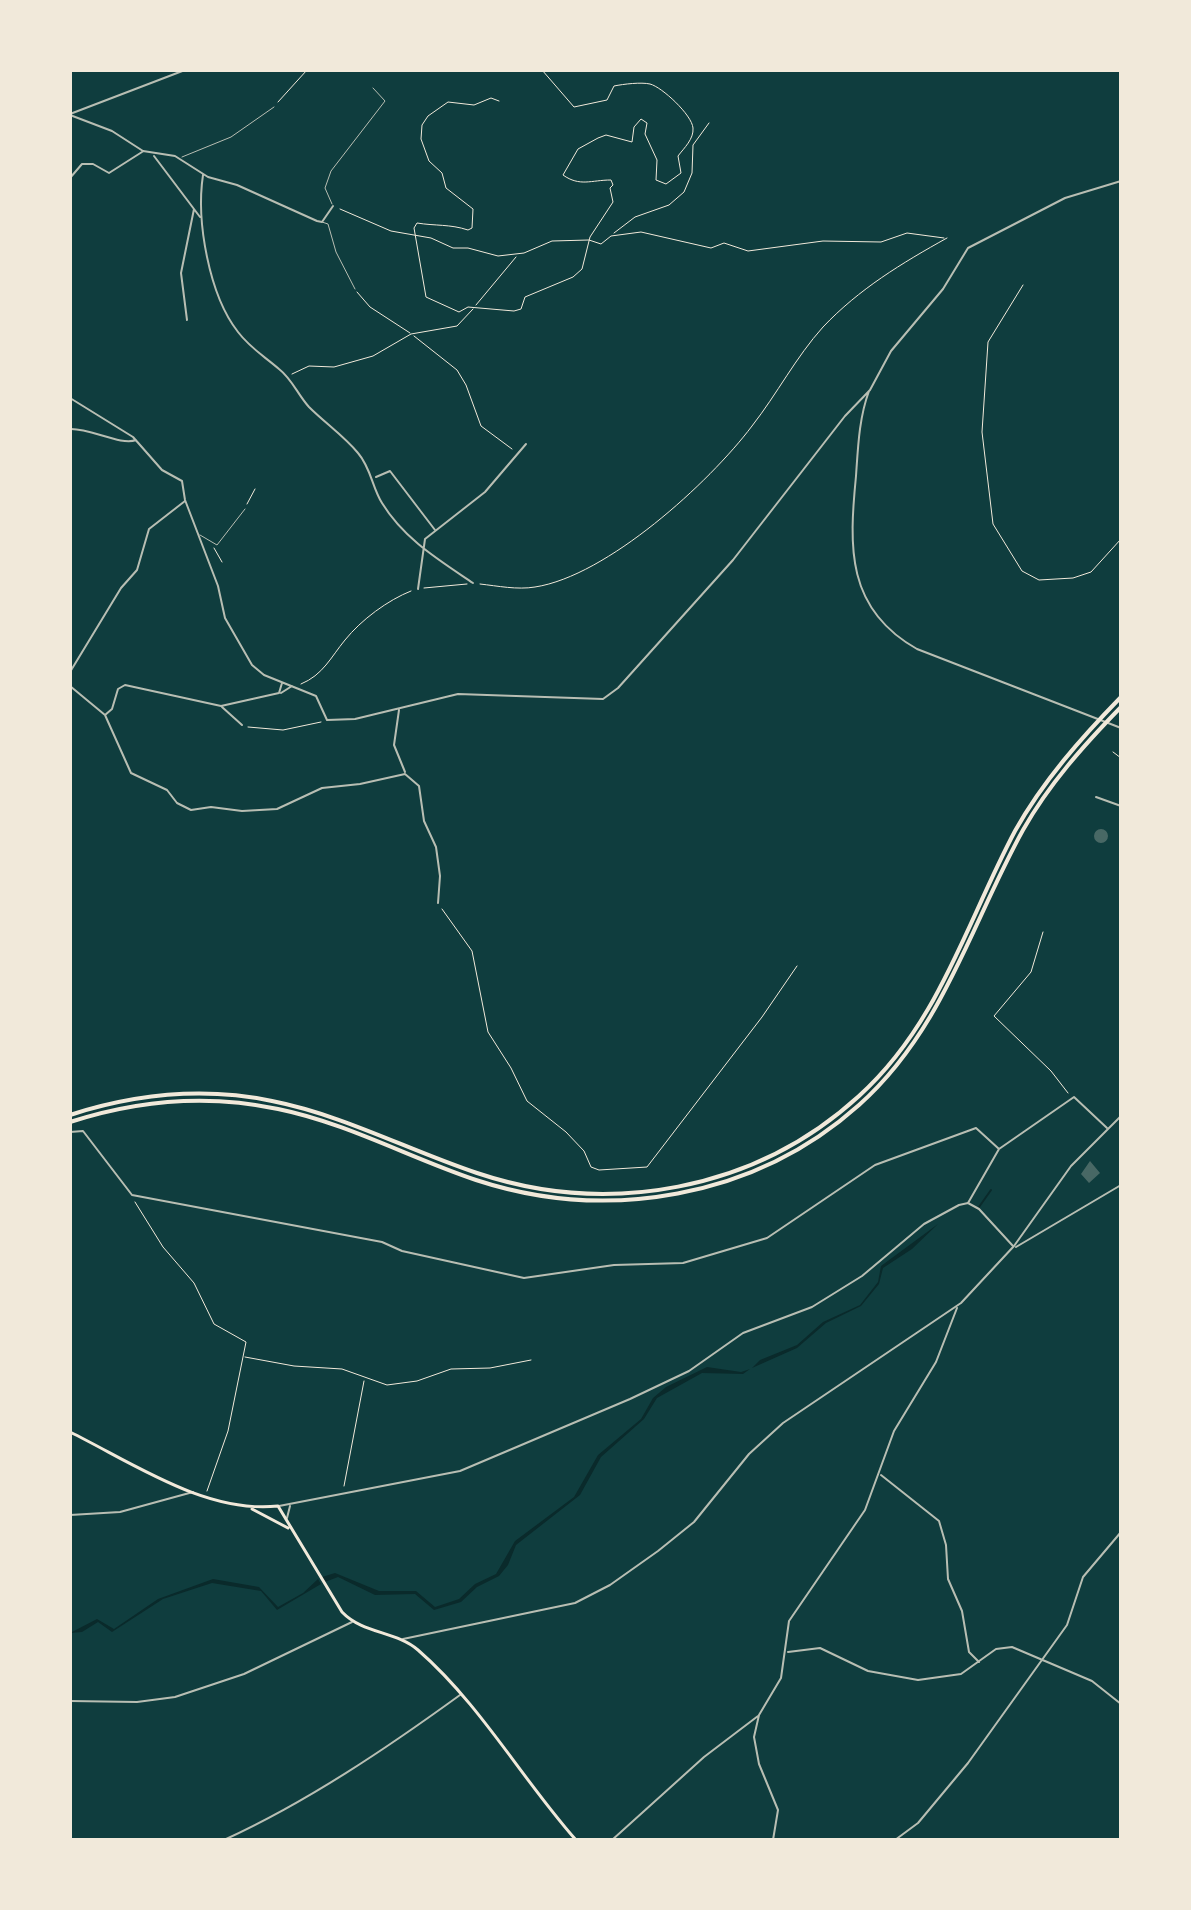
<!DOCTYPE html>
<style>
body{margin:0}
#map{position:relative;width:1191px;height:1910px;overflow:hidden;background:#0f3d3e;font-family:Manrope,sans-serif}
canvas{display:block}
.frame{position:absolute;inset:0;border:72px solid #f1e9da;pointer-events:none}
</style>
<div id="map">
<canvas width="1191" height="1910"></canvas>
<div class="frame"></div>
</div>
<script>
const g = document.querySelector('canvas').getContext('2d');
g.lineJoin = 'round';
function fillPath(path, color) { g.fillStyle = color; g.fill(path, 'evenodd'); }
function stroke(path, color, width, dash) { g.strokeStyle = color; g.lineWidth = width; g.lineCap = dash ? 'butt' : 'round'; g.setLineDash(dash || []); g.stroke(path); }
fillPath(new Path2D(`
 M938,1224l-26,25 -29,19 -4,16 -18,22 -35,17 -29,25 -45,20 8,-8 37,-15 26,-23 37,-17 18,-23 3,-16z
 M707,1367l34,5 9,-3 -7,5 -41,-1 -45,25 -13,21 -43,38 -21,38 -64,50 -8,20 -9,11 -22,11 -16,15 -27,8 -19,-16 -40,1 -37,-18 -13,5 -3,-5 13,-4 44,18h37l19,16 24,-8 16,-15 21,-10 19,-33 59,-44 24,-42 43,-36 12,-21 13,-11z
 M213,1579l46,8 19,20 25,-14 15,-14 3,5 -44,26 -16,-19 -49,-8 -49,16 -51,33 -14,-10 -16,10 -12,1 27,-14 17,10 44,-30z`), '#0a2a2b');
stroke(new Path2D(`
 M979,1207l12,-17`), '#0a2a2b', 2);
fillPath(new Path2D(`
 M1094 836a7 7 0 1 1 14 0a7 7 0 1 1-14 0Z
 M1090,1161l10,12 -11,10 -8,-9z`), '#486865');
stroke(new Path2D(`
 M499,101l-8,-3 -17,7 -26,-3 -20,14 -6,9 -1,14 8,22 13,12 4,15 27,21 -1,19 -4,2c-18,-6 -33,-4 -51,-7l-3,5 12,69 33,15 9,-5 46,4 7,-2 4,-12 48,-20 9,-8 8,-32 23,-35 -3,-14 3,-3 -2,-5c-20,0 -31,7 -48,-5l15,-26 20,-11 8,-3 26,7 2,-15 7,-8 6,4 -2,11 12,26 -1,20 10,4 15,-11 -3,-17c6,-8 16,-17 15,-28 -1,-13 -31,-41 -43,-44 -9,-2 -26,0 -36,2l-7,14 -33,7 -32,-37
 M278,102l29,-32
 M340,209l51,22 40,7 22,10h15l30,8 26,-3 28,-12 37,-1 12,4 10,-8 30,-4 70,16 13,-5 24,8 75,-10 58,1 26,-9 37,5
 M614,233l21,-16 34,-12 15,-13 8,-19 1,-28 16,-22
 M1023,285l-35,57 -6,90 11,92 29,47 17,9 34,-2 18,-6 30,-33
 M357,292l13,15 40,26
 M476,305l40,-48
 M414,336l43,34 9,15 15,41 31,23
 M292,374l17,-8 25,1 39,-11 38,-22 46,-8 16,-17
 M247,504l8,-15
 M214,548l8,14
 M480,584c18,2 37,6 55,3 72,-11 174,-104 217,-161 25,-32 44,-69 71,-99 36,-38 79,-64 124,-89
 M424,588l43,-4
 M301,684c22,-9 30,-27 44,-44 16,-20 43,-40 66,-49
 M248,727l35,3 38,-8
 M1113,752l8,6
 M442,909l30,42 16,81 23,36 16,33 39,31 18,19 7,16 8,3 48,-3 115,-150 35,-51
 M1043,932l-12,40 -37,44 57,55 17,22
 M135,1202l28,45 31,36 20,41 32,18 -18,89 -21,60
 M245,1357l49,9 48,3 45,16 30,-4 34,-12 39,-1 41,-8
 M344,1486l20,-105`), '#f1e9da', 1);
stroke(new Path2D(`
 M182,157l49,-20 43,-30
 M332,204l-7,-16 6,-17 54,-70 -12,-13
 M322,222l6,2 8,28 19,37
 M200,535l17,10 28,-36`), '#b8beb3', 1);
stroke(new Path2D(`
 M70,114l115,-44
 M70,115l42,16 31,20 32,5 33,21 29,8 80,36 5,1 11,-16
 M154,156l46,61
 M203,175c-7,46 6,120 35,157 12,16 26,24 41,37 13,10 19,26 30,38 16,16 35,29 49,46 13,15 14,34 24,50 22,36 57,57 91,80
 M70,178l12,-14h11l16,9 33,-21
 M187,320l-6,-47 13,-64
 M869,391c-10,27 -11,56 -13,85 -7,71 -10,133 61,173l204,79
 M70,398l63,39 29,33 20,11 3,19 33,86 7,32 27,47 12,10 52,21 11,24 28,-1 103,-25 145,5 15,-11 115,-128 112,-144 25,-26 21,-39 52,-62 25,-41 97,-50 56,-17
 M70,429c20,-1 51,17 66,11
 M376,477l14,-6 45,59
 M418,589l7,-50 60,-47 41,-48
 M70,672l51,-84 16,-18 12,-41 36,-28
 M70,686l35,29 7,-6 6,-20 7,-4 96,21 58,-13 3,-10
 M281,693l11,-7
 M222,707l20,18
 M399,710l-5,35 11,27
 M105,715l26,58 36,17 10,13 14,7 20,-3 31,4 35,-2 45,-21 38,-4 45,-10 14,12 5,35 12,26 4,29 -2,27
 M1096,797l25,9
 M70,1132l13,-1 49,64 250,47 20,9 122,27 90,-13 69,-2 84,-25 108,-73 101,-37 23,21
 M968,1203l31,-54 75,-52 33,31
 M881,1475l58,46 7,24 2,34 14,32 7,41 10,10
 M70,1515l50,-3 73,-20
 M788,1652l32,-4 48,23 50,9 43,-6 35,-25 16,-2 80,34 29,23
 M224,1840c83,-38 163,-92 236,-145
 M612,1840l92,-83 54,-41
 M773,1840l5,-30 -19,-46 -5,-27 5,-22 22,-37 8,-57 76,-111 29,-79 42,-69 21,-54
 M895,1840l23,-17 50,-60 99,-138 16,-48 38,-45`), '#b8beb3', 2);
stroke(new Path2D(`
 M1016,1247l105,-62
 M279,1506l181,-35 170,-72 59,-28 54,-38 69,-26 50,-31 62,-52 35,-19 9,-2 11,6 34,37
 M287,1518l3,-12
 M403,1639l172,-36 35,-18 48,-34 36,-29 55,-68 34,-31 178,-120 53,-57 57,-80 50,-50
 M70,1701l67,1 38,-5 69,-23 108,-52`), '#b8beb3', 2);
stroke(new Path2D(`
 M70,1432c63,31 136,82 208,74l64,106c21,22 54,19 76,38 62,54 104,129 158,190
 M252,1509l36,19`), '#f1e9da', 3);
stroke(new Path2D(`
 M70,1115c65,-21 134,-28 202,-14 71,14 136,49 205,72 131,44 278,18 382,-77 80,-72 107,-173 156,-265 28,-50 66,-93 106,-134
 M70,1122c68,-22 138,-28 208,-13 69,14 132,49 198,71 131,43 279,18 383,-75 84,-75 111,-179 164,-275 26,-46 61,-85 98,-123`), '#f1e9da', 4);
</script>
